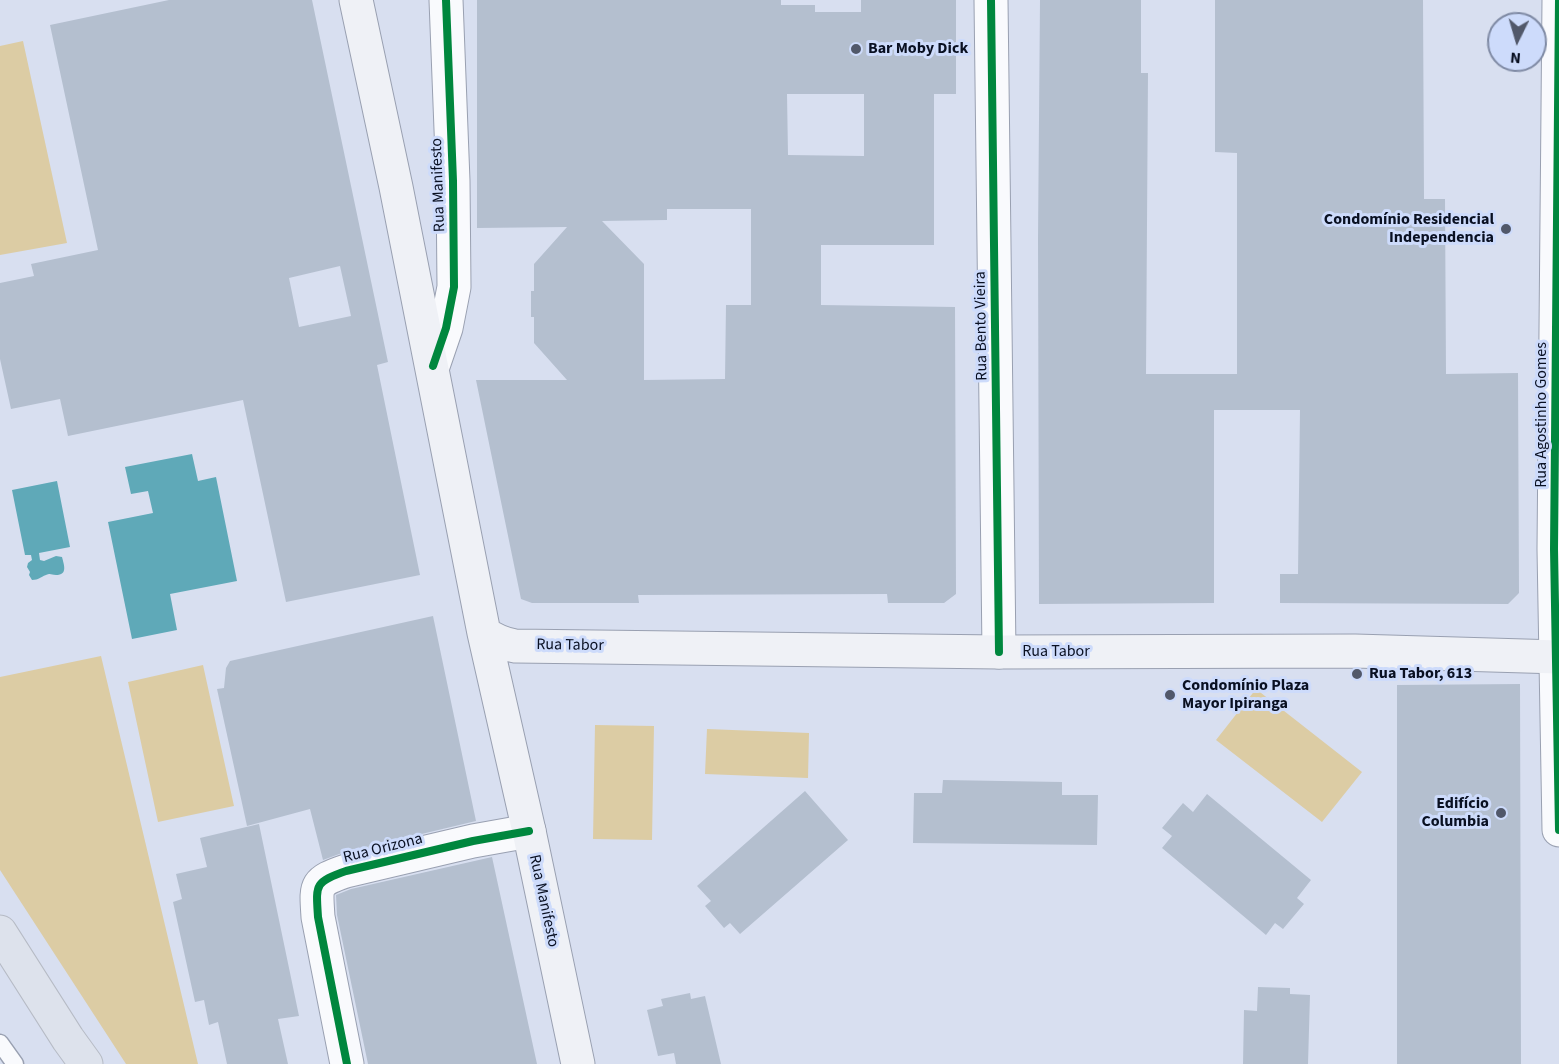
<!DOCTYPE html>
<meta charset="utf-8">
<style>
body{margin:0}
#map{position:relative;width:1559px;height:1064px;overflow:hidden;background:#d8dff0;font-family:"Source Sans 3",sans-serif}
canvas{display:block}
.north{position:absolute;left:1487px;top:12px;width:60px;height:60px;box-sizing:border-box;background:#cddbfb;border:2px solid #7f8aa4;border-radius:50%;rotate:185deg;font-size:16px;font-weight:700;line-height:24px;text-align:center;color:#091022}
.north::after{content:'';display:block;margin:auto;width:21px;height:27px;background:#51586a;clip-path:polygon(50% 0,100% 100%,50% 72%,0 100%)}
</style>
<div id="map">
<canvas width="1559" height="1064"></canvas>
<div class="north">N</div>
</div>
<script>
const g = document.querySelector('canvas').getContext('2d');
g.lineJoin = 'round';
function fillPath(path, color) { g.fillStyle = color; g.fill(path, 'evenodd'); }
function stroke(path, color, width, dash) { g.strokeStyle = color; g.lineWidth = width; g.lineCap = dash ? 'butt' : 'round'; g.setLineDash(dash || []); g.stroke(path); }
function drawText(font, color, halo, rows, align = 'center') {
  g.font = font + ' "Source Sans 3",sans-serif'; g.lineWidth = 6; g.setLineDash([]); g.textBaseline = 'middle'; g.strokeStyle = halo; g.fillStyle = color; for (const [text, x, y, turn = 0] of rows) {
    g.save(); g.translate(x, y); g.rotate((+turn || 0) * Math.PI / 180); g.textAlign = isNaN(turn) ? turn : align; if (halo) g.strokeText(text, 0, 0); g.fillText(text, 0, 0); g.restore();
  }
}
fillPath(new Path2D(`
 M23,41l44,202 -67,12v-209z
 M101,656l97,408h-72l-126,-194v-193z
 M203,665l31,141 -76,16 -30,-140z
 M1256,689l106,83 -40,50 -106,-82z
 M595,725l59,1 -2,114 -59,-1z
 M707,729l102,4 -1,45 -103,-4z`), '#dccca4');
fillPath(new Path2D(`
 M192,454l6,27 18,-4 21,104 -67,13 7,36 -45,9 -24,-117 45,-9 -5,-22 -17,3 -6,-27z
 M57,481l13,66 -31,6 1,7 4,1 12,-5 6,1c2,8 6,18 -6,18 -5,0 -5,-2 -10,0 -6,2 -7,5 -14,5l-3,-5 1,-3 -3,-5 1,-4 4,-3 -1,-5h-6l-13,-65z`), '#5fa9b8');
fillPath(new Path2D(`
 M169,0h143l76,362 -11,3 43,210 -134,27 -43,-202 -175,36 -8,-37 -49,10 -11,-50v-76l34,-7 -3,-12 67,-14 -48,-225zM340,266l11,50 -52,11 -10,-49z
 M477,0h304v5h34v7h46v-12h95v94h-22v151h-113v60l134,2 1,287 -12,9h-56l-1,-9 -249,1 1,8h-107l-11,-4 -45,-219h91l-33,-37v-26h-3v-26h3v-27l33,-37 -90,1zM787,94h77v62l-76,-1zM667,209h84v96h-25l-1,74 -81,1v-116l-42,-43 65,-1z
 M1040,0h101v73h7l-2,301h91v-221l-22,-1v-152h208l1,199h21l1,175 72,-1 1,220 -11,11 -228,-1v-29h18l2,-164h-86v193l-175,1 -1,-365z
 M433,616l43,205 -134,32 -19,7 -13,-51 -63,17 -30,-137 7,-1 2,-20 4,-7z
 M1520,684l1,380h-124v-379z
 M943,780l119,2v13h36l-1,50 -184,-2 1,-50h28z
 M805,791l43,49 -108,94 -10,-11 -6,5 -19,-22 6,-5 -14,-15z
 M1207,794l104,86 -14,18 7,6 -21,25 -8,-6 -9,12 -104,-87 10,-12 -10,-8 21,-25 10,9z
 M259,824l40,192 -21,3 10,45h-61l-9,-42 -9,3 -5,-25 -9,2 -22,-100 9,-3 -6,-25 31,-7 -7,-29z
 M492,857l45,207h-169l-31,-149 -1,-20 15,-6z
 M1258,987l32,1v6l20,1 -2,69h-65l1,-54 13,1z
 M690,993l1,6 14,-3 16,68h-45l-2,-11 -16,3 -11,-46 16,-4 -2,-7z`), '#b4bfcf');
const service = new Path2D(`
 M0,1043l15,21`);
const minor = new Path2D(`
 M991,0l8,652
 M433,366l13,-38 8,-41 -1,-106 -7,-181
 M347,1064l-29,-147c-2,-32 -4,-35 28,-46l127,-30 56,-10`);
const tertiary = new Path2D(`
 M1559,0l-5,549 5,281`);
const secondary = new Path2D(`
 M356,0l40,187 88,446 45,198 49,233
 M484,633c10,7 19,11 31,13l484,6 356,-1 204,6`);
const trunk = new Path2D(`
 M0,932l68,107 18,25`);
stroke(service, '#99a0b1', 19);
stroke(minor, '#99a0b1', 35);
stroke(tertiary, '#99a0b1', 35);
stroke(secondary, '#99a0b1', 35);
stroke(trunk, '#b6bbc5', 35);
stroke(service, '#f9fafd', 16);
stroke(minor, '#f9fafd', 33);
stroke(tertiary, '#f9fafd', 33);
stroke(secondary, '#eff1f6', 33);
stroke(trunk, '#dde2ec', 33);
stroke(new Path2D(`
 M991,0l8,652
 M1559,0l-5,549 5,281
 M433,366l13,-38 8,-41 -1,-106 -7,-181
 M347,1064l-29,-147c-2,-32 -4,-35 28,-46l127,-30 56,-10`), '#00873e', 8);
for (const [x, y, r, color] of [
 [856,49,6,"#51586a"],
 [1506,229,6,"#51586a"],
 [1357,674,6,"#51586a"],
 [1170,695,6,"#51586a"],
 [1501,813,6,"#51586a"]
]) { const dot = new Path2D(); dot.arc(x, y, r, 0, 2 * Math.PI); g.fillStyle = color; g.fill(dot); stroke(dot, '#cddbfb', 2); }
drawText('bold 16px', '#091022', '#cddbfb', [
 ["Bar Moby Dick",868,49],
 ["Condomínio Residencial",1494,220,"right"],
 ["Independencia",1494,238,"right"],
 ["Rua Tabor, 613",1369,674],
 ["Condomínio Plaza",1182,686],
 ["Mayor Ipiranga",1182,704],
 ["Edifício",1489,804,"right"],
 ["Columbia",1489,822,"right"]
], 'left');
drawText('16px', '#091022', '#cddbfb', [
 ["Rua Manifesto",439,185,-92],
 ["Rua Bento Vieira",982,326,-91],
 ["Rua Agostinho Gomes",1542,415,-90],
 ["Rua Tabor",570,646,1],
 ["Rua Tabor",1056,652],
 ["Rua Orizona",383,849,-14],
 ["Rua Manifesto",543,901,78]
]);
</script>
